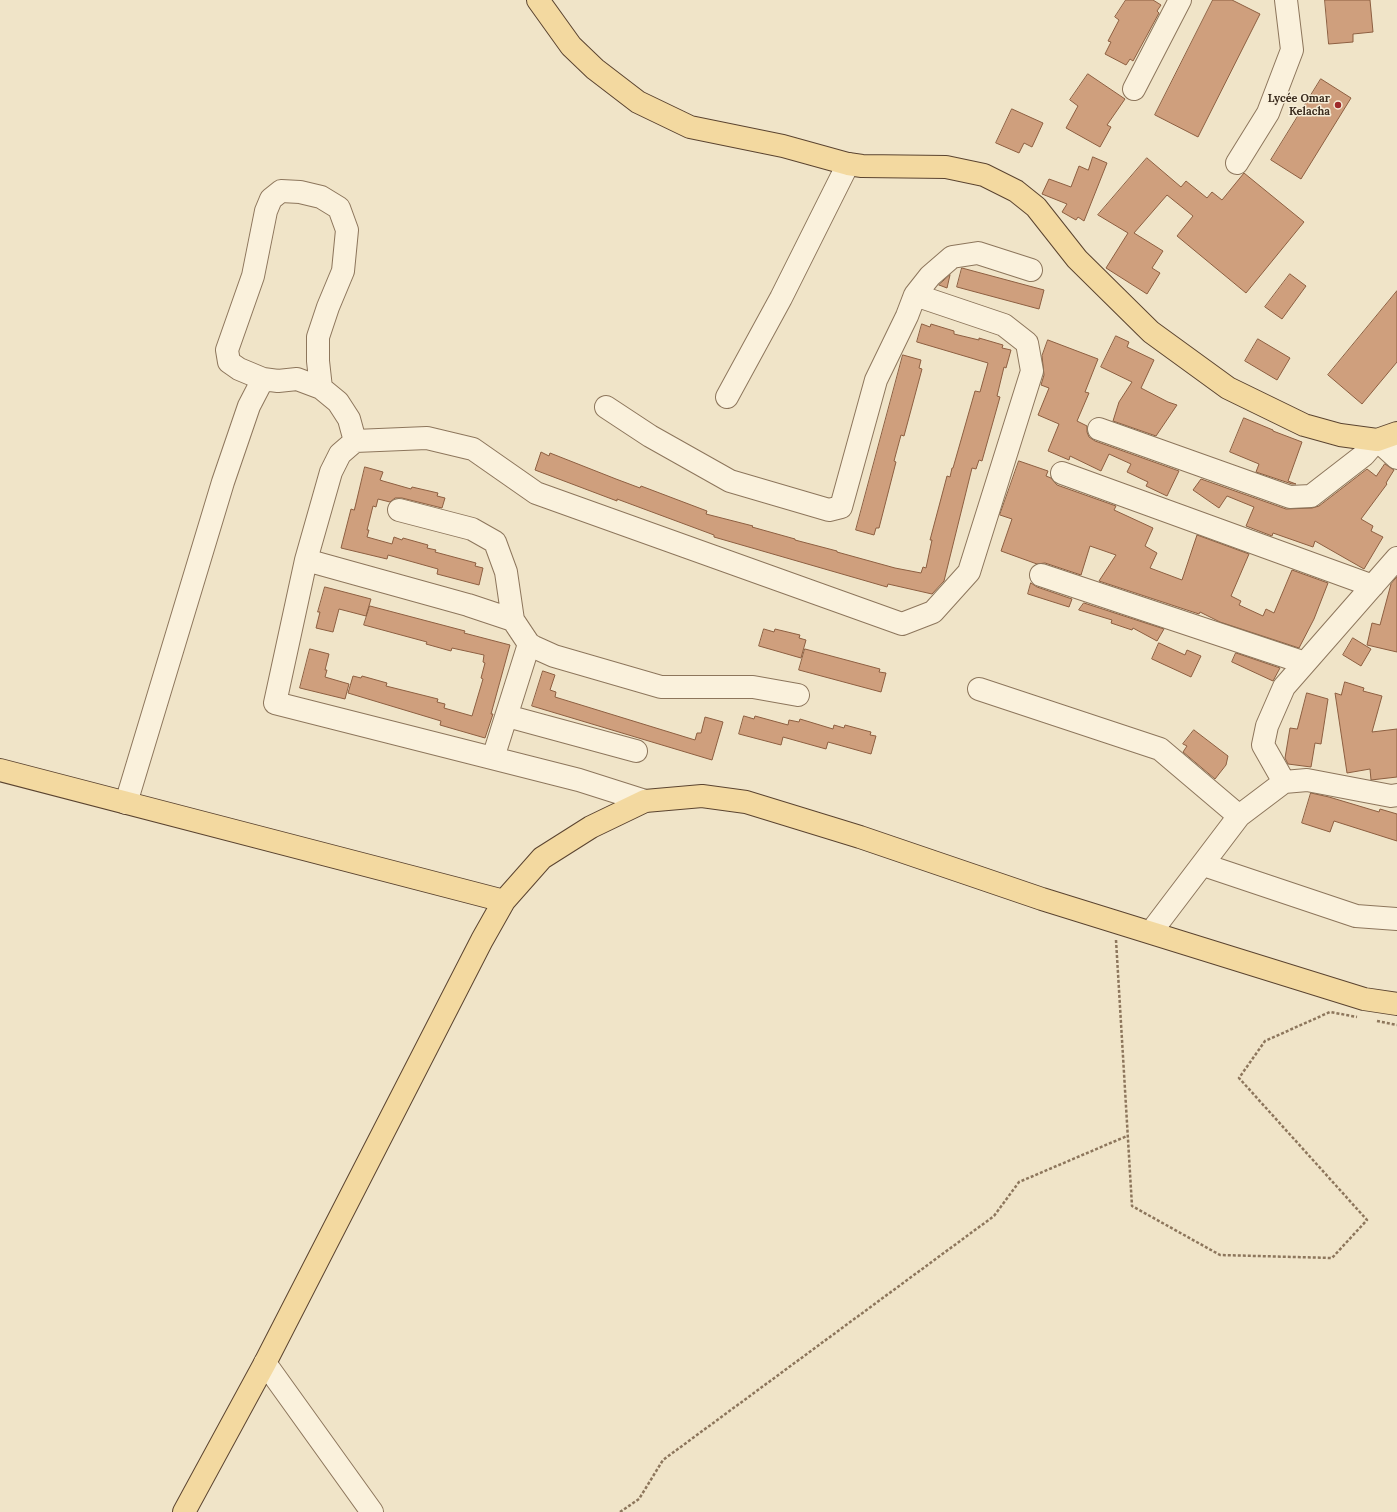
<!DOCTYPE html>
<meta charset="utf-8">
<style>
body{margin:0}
canvas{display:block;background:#f0e4c8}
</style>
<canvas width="1397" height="1512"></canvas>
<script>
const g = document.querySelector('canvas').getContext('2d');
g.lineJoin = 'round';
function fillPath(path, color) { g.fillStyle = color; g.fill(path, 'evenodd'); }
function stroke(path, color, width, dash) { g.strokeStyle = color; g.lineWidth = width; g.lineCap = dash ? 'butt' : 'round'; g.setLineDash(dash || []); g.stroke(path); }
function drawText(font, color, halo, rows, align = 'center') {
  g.font = font + ' Lora,serif'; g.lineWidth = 3; g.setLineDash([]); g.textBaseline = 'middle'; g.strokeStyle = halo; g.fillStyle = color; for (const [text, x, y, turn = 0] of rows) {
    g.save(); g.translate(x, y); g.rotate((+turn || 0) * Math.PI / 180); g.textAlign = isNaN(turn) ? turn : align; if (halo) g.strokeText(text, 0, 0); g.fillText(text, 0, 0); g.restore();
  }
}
const building = new Path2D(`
 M1126,0h27l8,5 -4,6 2,2 -26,48 -3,-2 -4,6 -21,-11 6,-12 -3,-1 11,-21 -4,-3z
 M1213,0h19l28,14 -62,123 -43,-22z
 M1325,0h45l3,32 -20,2v8l-24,2z
 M1088,74l37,25 -18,26 4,2 -11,20 -34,-19 12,-22 -8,-6z
 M1321,79l30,19 -50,81 -30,-19z
 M1012,109l31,14 -11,24 -8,-4 -5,10 -23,-10z
 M1093,157l14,6 -23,58 -6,-4 -2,3 -14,-8 5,-8 -25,-10 7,-15 22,8 8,-21 9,4z
 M1147,158l34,29 5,-6 21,17 5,-6 10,8 22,-27 60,49 -58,71 -69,-57 16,-20 -26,-21 -33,38 29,18 -11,17 8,5 -13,21 -41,-26 22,-35 -30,-18z
 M962,268l82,22 -5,19 -82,-22z
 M1290,274l16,12 -24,33 -17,-12z
 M950,275l-3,13 -8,-3z
 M1397,291v71l-35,42 -34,-29z
 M922,324l8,3 1,-3 23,7v3l25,6v-2l24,7 -1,3 9,2 -5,18 -2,-1 -7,29 3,1 -18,64 -3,-1 -3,9 -4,-1 -28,113 -12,13 -44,-10 -1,3 -173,-50v-2l-97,-36v2l-82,-31 6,-18 8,4 1,-3 66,26 24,9 1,-2 66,25 -1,3 47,12 -1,1 43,12v1l42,11v1l58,16 26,5 2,-6 3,1 6,-28h-2l17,-64 3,1 2,-9h1l22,-77 5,1 8,-29 -71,-21z
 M1116,336l13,6 -2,5 27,13 -13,28 27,14 9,3 -21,31 -43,-15 6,-19 13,-20 -31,-15z
 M1258,339l32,19 -13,22 -32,-19z
 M1048,340l50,19 -13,33 4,1 -12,28 10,5v6l2,5 6,4 84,30 -12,25 -21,-10 2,-4 -21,-10 4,-8 -22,-10 -8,17 -31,-15 -1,4 -21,-9 11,-27 -21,-9 11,-27 -8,-3 3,-10 -2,-19z
 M903,355l18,5 -2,8 3,1 -18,67 -3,-1 -7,26 2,1 -17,66h-3l-2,7 -18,-5z
 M1244,418l29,12v1l29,11 -14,39 8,3h-4l-36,-12 3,-8 -29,-12z
 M1019,461l29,10 -2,5 5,2 6,7 59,21 -2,4 39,18 -8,18 12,7 -7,15 32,12 15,-45 52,19 -18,42 10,5 -2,4 24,11 3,-7 8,4 18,-43 36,13 -14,36 -15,29 -79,-26 -20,-10 -1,2 -100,-33 17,-26 -26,-9 -9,29 -36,-12 -8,1 -36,-13 11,-32 -12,-4z
 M1385,464l9,6 -8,13 1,1 -26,35 12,7 -2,5 12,6 -19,32 -49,-28 -2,6 -40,-14 -1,3 -26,-10 8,-19 -27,-11 -8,12 -26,-18 8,-11 85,30 26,-1 7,-2 48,-37 9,7z
 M365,467l18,5 -3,8 3,1 28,8 1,-2 26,6 -1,3 8,2 -3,10 -40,-10h-7l-5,4 -12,-3 -2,8 -3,-1 -6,24h2l-2,7 25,7 2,-7 8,3 1,-2 25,7 -1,3 9,2 -1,2 41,11 -1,3 8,2 -4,17 -42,-11 1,-5 -50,-14 -1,4 -46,-11 10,-39 3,1z
 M1397,577v75l-30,-7 5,-22 8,2 11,-41z
 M1031,583l6,4 35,12 -3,8 -41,-13z
 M325,587l46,12 -5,17 -27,-7 -6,23 -17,-4 4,-16h-2z
 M1084,603l80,26 -7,12 -24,-13 -1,2 -21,-7 1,-3 -33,-10z
 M370,606l95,25 -1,2 46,12 -19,69h2l-8,24 -45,-13 1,-4 -93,-28 5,-17 8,2 1,-2 25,7 -1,3 52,13 -1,3 8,2 -1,4 28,8 11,-37 -2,-1 4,-15 -2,-1 1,-7 -32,-7 -1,3 -25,-7 1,-2 -63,-17z
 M764,629l10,3 1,-3 25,6 -1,3 7,2 -5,18 -42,-12z
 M1353,638l18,11 -10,17 -18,-11z
 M1159,643l26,12 2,-5 14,6 -10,21 -39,-18z
 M310,649l19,5 -4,16h2l-2,7 24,7 -4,15 -45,-11z
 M805,649l75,20 -1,3 7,1 -5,19 -82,-22z
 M1236,653l44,15 -7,13 -41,-19z
 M543,671l12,4 -5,15 6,2 -1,5 140,43 2,-7h4l4,-16 18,5 -11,38 -180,-54z
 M1345,682l19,6 -1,3 19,5 -10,36 25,-3v48l-26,3 -1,-11 -23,4 -12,-80 6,2z
 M1307,693l21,6 -7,45 -6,-1 -4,24 -23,-3 -3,-6 5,-30 7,1z
 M744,716l10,3 1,-3 33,9 1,-5 10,2 1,-3 33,10 1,-4 10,3 1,-3 26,7 -1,3 6,1 -5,18 -43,-12 -2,7 -43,-12 -2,8 -42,-11z
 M1194,730l34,26 -2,9 -11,14 -32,-27 4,-6 -4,-2z
 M1311,793l18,4 50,15 1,-3 17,5v27l-63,-20 -4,11 -28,-9z`);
fillPath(building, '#cf9f7d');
stroke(building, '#8d5f41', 1);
const minor = new Path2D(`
 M1134,89l46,-89
 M1237,163l31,-50 24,-63 -6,-50
 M915,295l15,-19 22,-19 26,-4 53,17
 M263,379l-24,-10 -10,-7 -2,-12 26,-74 13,-65 5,-12 10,-8 19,1 21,5 18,11 8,22 -4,41 -15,36 -10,30v24l3,27
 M727,397l54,-99 67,-134
 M606,407l44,29 80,45 99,29 12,-3 35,-127 31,-64 8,-21 89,30 23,18 5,28 -63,201 -36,40 -31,12 -366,-131 -63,-44 -46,-11 -72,3 -15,13 -9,18 -25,88 -31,143 304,77 66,21
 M1099,429l191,68 21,-1 53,-41 13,-15 20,18
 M1062,473l311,113
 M399,510l73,19 23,13 11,30 7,48
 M306,560l162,45 45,15 16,24 5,3 20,9 107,31h92l45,8
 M1041,575l264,88
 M979,689l181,60 79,67
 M507,716l129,35
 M493,758l36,-114
 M1284,782l-21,-37 4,-19 17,-39 113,-129
 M126,803l97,-321 26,-76 14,-27 15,2 19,-2 24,9 17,14 11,17 6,22
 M1204,865l152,51 41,3
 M1151,932l88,-116 45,-34 23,-2 84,16 6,-1
 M265,1363l107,149`);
const major = new Path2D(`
 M538,0l33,46 24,23 43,33 52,25 93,19 65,18 14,2 84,1 38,8 32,16 20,16 41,52 74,73 77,56 76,37 36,10 37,5 20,-7
 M0,770l504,131
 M184,1512l81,-149 217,-423 22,-39 38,-43 49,-31 54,-26 57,-5 44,6 114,35 182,62 322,100 33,5`);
stroke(minor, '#8d765c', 24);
stroke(major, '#5b4430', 24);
stroke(new Path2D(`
 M1116,940l16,266 88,49 112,3 35,-38 -128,-142 26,-37 65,-29 27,5
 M1377,1021l20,4
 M620,1512l19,-13 24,-39 331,-244 25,-34 108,-46`), '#8d765c', 2.5, [3, 2]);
stroke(minor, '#faf1dc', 22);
stroke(major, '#f3d9a0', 22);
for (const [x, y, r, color] of [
 [1338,105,4,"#9e2a2b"]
]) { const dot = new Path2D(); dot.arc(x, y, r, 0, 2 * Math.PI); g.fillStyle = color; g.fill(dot); stroke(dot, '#f7eed8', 1.5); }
drawText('bold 11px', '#3d2e20', '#f7eed8', [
 ["Lycée Omar",1330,99],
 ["Kelacha",1330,112]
], 'right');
</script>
